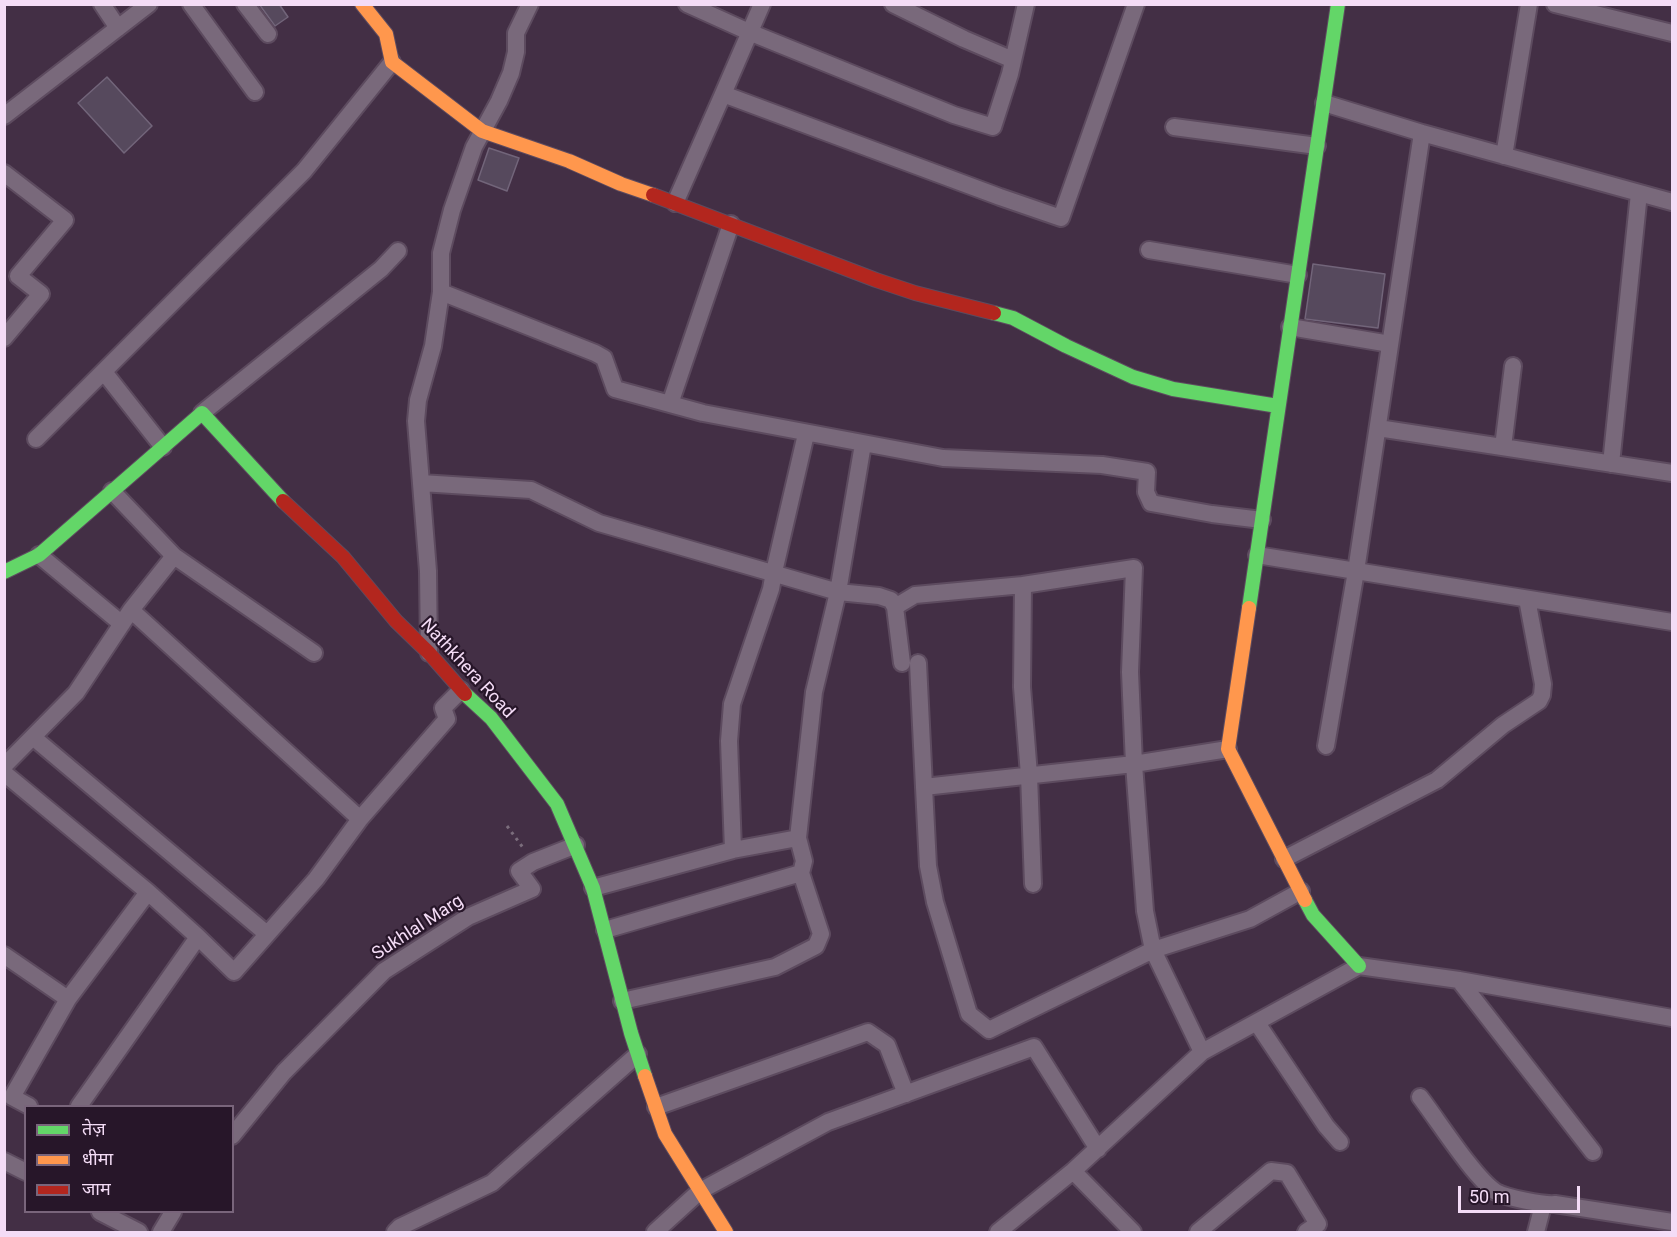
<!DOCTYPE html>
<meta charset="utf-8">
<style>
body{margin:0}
#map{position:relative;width:1677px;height:1237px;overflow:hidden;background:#432f45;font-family:Roboto,"Noto Sans Devanagari",sans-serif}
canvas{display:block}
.frame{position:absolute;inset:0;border:6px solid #f4dcf6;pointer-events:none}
.legend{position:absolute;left:24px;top:1105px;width:210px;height:108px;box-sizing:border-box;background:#271629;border:2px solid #79657b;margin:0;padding:8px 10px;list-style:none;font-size:18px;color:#f4dcf6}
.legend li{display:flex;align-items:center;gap:12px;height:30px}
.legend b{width:30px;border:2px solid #79657b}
.scale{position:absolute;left:1458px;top:1186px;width:122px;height:27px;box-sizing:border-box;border:3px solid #f4dcf6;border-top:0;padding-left:8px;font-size:18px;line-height:21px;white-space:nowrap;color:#f4dcf6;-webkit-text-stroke:4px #271629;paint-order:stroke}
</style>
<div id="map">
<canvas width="1677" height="1237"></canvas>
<div class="frame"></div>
<ul class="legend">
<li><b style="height:8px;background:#63d668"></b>तेज़</li>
<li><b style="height:8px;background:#ff974d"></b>धीमा</li>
<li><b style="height:8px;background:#b3261e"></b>जाम</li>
</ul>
<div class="scale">50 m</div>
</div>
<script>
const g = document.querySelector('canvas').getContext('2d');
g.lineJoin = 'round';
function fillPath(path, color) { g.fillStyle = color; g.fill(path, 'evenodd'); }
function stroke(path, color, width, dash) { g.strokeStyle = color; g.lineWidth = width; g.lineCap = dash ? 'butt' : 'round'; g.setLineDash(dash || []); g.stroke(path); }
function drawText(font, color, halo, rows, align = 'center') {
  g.font = font + ' Roboto,sans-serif'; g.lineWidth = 4.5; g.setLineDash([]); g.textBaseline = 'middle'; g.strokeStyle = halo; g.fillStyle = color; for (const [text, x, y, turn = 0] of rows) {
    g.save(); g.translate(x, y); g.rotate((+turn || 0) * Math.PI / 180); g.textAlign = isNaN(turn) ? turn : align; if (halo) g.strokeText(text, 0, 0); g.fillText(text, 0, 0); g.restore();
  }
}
const building = new Path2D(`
 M259,4h20l9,13 -13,9z
 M107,77l45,49 -28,27 -46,-50z
 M489,148l30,10 -12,33 -29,-11z
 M1313,264l72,10 -7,54 -73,-9z`);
fillPath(building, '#56495d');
stroke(building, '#72657a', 1.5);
const street = new Path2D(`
 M102,4l16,24
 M191,4l64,88
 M245,4l23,30
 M687,4l62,28 205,83 39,12 17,-53 16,-70
 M762,4l-39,90 277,103 61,21 75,-214
 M893,4l71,35 49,21
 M1555,4l117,29
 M1324,103l98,30 250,69
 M4,116l145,-112
 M1174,127l143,19
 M1504,156l25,-152
 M4,173l61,47 -47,56 23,18 -37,44
 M675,203l48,-109
 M1149,250l149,25
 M441,292l154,61 9,5 11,31 88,24 240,45 159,7 45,7 -1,20 5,11 61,11 50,6
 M1290,327l100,17
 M104,372l59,75
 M670,404l61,-180
 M202,413l179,-144 17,-18
 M1378,428l294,45
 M36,439l268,-268 88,-109
 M1503,447l10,-81
 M1611,464l28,-271
 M421,483l110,7 68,33 239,69 41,4 12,4 4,7 7,56
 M112,491l62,65 -43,54 229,209
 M39,555l83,69
 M1257,555l415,67
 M174,556l140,97
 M895,607l20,-12 108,-10
 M429,653l-1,-82 -12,-150 2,-21 15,-54 8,-54v-39l11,-43 22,-63 25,-46 12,-28 5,-21v-19l14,-29
 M918,663l6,124
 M34,738l233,196
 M1326,746l30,-175 66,-438
 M1228,749l-94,15 -210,23 4,79 7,36 34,112 20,16 164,-80 97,-31 51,-28
 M4,766l72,-73 55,-83
 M4,773l144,119 -80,107
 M733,850l-4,-109 3,-37 39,-115 3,-17 32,-138
 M1284,859l153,-79 66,-55 36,-24 3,-6 1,-11 -16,-85
 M1033,884l-4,-109 -7,-88 1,-102 111,-17 -4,104 4,92 11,147 8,39 49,102
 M593,888l140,-38 65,-12
 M148,892l50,45
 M605,930l196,-57
 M4,955l64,44 -56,98 17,9
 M1459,980l134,172
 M622,1001l153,-34 41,-21 5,-12 -20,-61 3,-12 -6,-23 16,-146 24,-100 25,-148
 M1257,1023l69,103 14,16
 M1420,1097c17,22 55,82 76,95 11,6 47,13 59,12l117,18
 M79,1106l119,-169 36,35 82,-93 44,-60 87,-100 -4,-11 18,-18
 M656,1107l212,-75 19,13 19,49
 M232,1136l52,-64 100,-101 84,-54 64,-28 -13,-18 14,-9 43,-17
 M4,1161l22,11
 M1073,1171l60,61
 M100,1212l39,20
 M161,1232l12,-20
 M395,1232l5,-5 92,-44 146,-129
 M655,1232l45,-41 128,-69 206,-75 64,102
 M998,1232l75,-61 129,-119 157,-86 100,14 213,38
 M1198,1232l73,-61 16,2 31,51 -12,8
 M1536,1232l7,-27`);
const fast = new Path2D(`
 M994,313l19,5 53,28 67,31 40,12 105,17
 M4,572l35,-17 163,-142 81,88
 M1249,608l89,-604
 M465,694l26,24 66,86 36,84 38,145 14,43
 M1305,900l8,15 46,51`);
const slow = new Path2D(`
 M362,4l24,30 6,28 90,69 87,30 52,23 32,11
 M1249,608l-21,141 77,151
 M645,1076l20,58 61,98`);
const jam = new Path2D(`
 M653,195l223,85 39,13 79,20
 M283,501l60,56 53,64 33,32 36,41`);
stroke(street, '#5d4b5f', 20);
stroke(fast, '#5d4b5f', 16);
stroke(slow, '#5d4b5f', 16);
stroke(jam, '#5d4b5f', 16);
stroke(new Path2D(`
 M507,826l17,23`), '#7b6d7c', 3, [3, 4.5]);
stroke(street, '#79697b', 16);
stroke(fast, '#63d668', 14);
stroke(slow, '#ff974d', 14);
stroke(jam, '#b3261e', 14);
drawText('18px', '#f4dcf6', '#271629', [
 ["Nathkhera Road",467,669,47],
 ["Sukhlal Marg",418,928,-33]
]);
</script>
